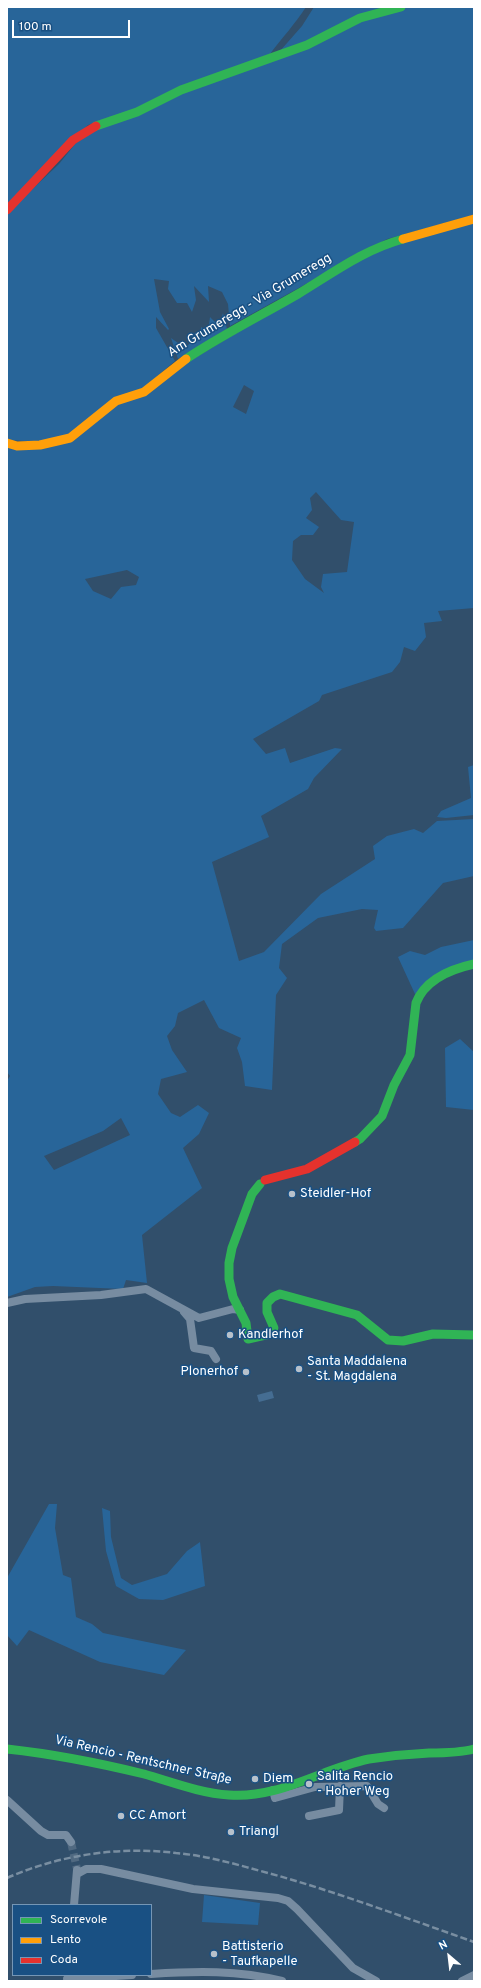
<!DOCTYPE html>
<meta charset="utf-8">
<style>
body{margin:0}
#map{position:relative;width:481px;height:1988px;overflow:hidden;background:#314f6b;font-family:Overpass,sans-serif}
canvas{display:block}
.frame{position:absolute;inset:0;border:8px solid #fff;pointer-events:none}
.legend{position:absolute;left:12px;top:1904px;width:140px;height:72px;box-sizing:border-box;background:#195083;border:1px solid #7596b5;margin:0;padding:5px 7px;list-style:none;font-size:12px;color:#fff}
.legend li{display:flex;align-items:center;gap:8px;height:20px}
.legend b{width:20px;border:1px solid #7596b5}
.north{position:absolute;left:429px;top:1936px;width:40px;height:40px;-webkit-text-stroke:3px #195083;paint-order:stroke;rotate:332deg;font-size:11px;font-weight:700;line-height:16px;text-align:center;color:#fff}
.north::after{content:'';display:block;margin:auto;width:14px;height:18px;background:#fff;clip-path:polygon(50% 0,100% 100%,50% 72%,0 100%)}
.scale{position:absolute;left:12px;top:20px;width:118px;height:18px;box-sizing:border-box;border:2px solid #fff;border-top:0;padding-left:5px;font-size:12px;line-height:14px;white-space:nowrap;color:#fff;-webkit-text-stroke:3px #195083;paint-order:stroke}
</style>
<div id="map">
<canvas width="481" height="1988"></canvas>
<div class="frame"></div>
<ul class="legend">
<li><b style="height:5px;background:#30b455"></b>Scorrevole</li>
<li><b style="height:5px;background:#ff9f0a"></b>Lento</li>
<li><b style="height:5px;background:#e5322d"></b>Coda</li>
</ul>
<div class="north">N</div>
<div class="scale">100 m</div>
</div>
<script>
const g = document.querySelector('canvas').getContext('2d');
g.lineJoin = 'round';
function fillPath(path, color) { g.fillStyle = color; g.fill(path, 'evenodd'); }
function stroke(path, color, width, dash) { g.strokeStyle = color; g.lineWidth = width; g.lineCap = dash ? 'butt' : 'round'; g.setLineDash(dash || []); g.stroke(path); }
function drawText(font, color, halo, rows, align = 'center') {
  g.font = font + ' Overpass,sans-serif'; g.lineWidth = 3; g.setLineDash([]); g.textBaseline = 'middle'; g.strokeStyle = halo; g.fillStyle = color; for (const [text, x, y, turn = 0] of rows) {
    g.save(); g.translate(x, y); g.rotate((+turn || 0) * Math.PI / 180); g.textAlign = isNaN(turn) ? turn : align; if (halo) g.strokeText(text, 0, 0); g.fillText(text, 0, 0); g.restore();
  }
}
fillPath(new Path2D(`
 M7,7h299c-11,17 -24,31 -36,47l-135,55 -47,16 -81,82z
 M314,7h160v208l-87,24 -157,87 -2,-22 -6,-12 -14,-6 1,16 -15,-16 2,14 -4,12 -5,-9h-10l-9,-14 1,-8 -15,-2 6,33 9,17 -1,1 -12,-13v11l19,33 -33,28 -74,46 -28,7 -33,-2v-227l52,-49 17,-21 17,-12 187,-80 22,-25z
 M474,222v386l-36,3 4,10 -18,2 2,14 -11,14 -11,-4 -4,15 -8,10 -70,23 -3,6 -66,38 13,15 19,-6 5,15 45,-15 7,1 -28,29 -6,11 -47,27 8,21 -57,25 27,99 25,-9 57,-58 54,-35 -2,-13 14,-10 27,-7 9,4 14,-12 37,-2v57l-31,7 -40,45 -27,3 -2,-3 4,-18 -16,-1 -44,9 -36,26 -3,24 8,10 -11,17 -4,95 -27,-4 -3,-24 -5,-14 4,-10 -22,-10 -15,-28 -26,13 -3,13 -8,10 5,14 15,22 -26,7 -3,15 13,19 9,4 18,-12 11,8 -10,21 -16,14 19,40 -60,47 5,48 -21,-3 -3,9 -70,-3 -18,1 -28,10v-216l3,-5 -3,-4v-626l63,-5 34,-28 260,-157 24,-9zM244,385l10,6 -8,23 -13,-7zM316,492l25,28 13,2 -7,50 -24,2 -2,13 3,6 -19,-14 -13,-19 1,-19 8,-6h12l6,-8 -13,-9 6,-8 -2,-12zM127,570l12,7 -3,8 -15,2 -10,12 -18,-8 -8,-12zM121,1118l9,17 -76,35 -10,-14 59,-25z
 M223,313l4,16 -49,30 -7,-21 14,10 7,-7 9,-2v-12l7,5 2,-15 9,9z
 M474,765v50l-28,3 -9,-1 4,-6 30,-13 -3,-31z
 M474,940v21l-59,33 -17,-37 12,-6 15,4 16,-8z
 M460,1039l14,13v58l-28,-3 -1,-59z
 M49,1504h8l-2,24 8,47 8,3 5,39 16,7 11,9 83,17 -22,25 -64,-13 -71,-32 -12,16 -10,-11v-57z
 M102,1508l8,3 1,26 10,41 11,7 35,-11 20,-23 13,-9 5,44 -42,14 -24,-1 -23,-13 -10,-35z
 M204,1895l56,8 -2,22 -56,-3z`), '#286599');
fillPath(new Path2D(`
 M272,1391l2,7 -15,4 -2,-7z`), '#456d92');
stroke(new Path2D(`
 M71,1842l6,27`), '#506981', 8, [8, 4]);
stroke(new Path2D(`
 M7,1303l18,-4 76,-4 45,-6 53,29 34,-9 7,1
 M184,1312l6,7 4,29 17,3 5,8
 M273,1790l2,8 40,-11 52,-1 11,18 6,4
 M7,1800l34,31 7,4h18l5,7
 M309,1816l30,-6 1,-24
 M77,1874l9,-5h15l92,20 85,9 10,3 9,8 56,59 23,13
 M74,1905l3,-35
 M151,1974c45,-3 87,-4 131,7
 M67,1979l65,-4
 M462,1981l12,-6`), '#778ca1', 8);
stroke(new Path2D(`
 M96,126l41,-14 44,-22 126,-45 53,-27 41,-11
 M186,359c36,-24 74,-43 112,-65 35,-21 65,-44 105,-55
 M355,1142l5,-3 22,-23 12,-31 16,-30 6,-52c9,-23 35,-34 58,-39
 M260,1184l-8,10 -20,54 -3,15v16l4,18 13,26 2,16 22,-5 4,-6 -7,-16v-9l6,-6 7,-3 77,21 31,25 15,1 30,-7 41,1
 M7,1749c46,5 92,14 137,25 28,8 56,19 85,21 50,4 92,-26 140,-36 20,-3 40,-5 60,-6 15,0 30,0 45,-4`), '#30b455', 9);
stroke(new Path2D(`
 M403,239l71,-20
 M7,443l10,3 23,-1 30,-7 46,-37 28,-9 42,-33`), '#ff9f0a', 9);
stroke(new Path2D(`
 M7,210l66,-70 23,-14
 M265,1180l42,-11 48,-27`), '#e5322d', 9);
stroke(new Path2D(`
 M7,1878c52,-23 112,-32 169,-25 35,3 69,14 103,23 66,19 130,43 195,66`), '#798ea1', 2.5, [7, 3]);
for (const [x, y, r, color] of [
 [292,1194,4,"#b7c1cb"],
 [230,1335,4,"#b7c1cb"],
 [299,1369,4,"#b7c1cb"],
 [246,1372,4,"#b7c1cb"],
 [255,1779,4,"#b7c1cb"],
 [309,1784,4,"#b7c1cb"],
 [121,1816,4,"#b7c1cb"],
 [231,1832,4,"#b7c1cb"],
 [214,1954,4,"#b7c1cb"]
]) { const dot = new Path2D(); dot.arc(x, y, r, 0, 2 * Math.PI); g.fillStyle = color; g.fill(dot); stroke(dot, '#195083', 1.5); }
drawText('13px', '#fff', '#195083', [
 ["Am Grumeregg - Via Grumeregg",250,306,-31],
 ["Via Rencio - Rentschner Straße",143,1761,13]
]);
drawText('13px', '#fff', '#195083', [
 ["Steidler-Hof",300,1194],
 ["Kandlerhof",238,1335],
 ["Santa Maddalena",307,1362],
 ["- St. Magdalena",307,1377],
 ["Plonerhof",238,1372,"right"],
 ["Salita Rencio",317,1777],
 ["- Hoher Weg",317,1792],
 ["Diem",263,1779],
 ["CC Amort",129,1816],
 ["Triangl",239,1832],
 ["Battisterio",222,1947],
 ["- Taufkapelle",222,1962]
], 'left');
</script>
